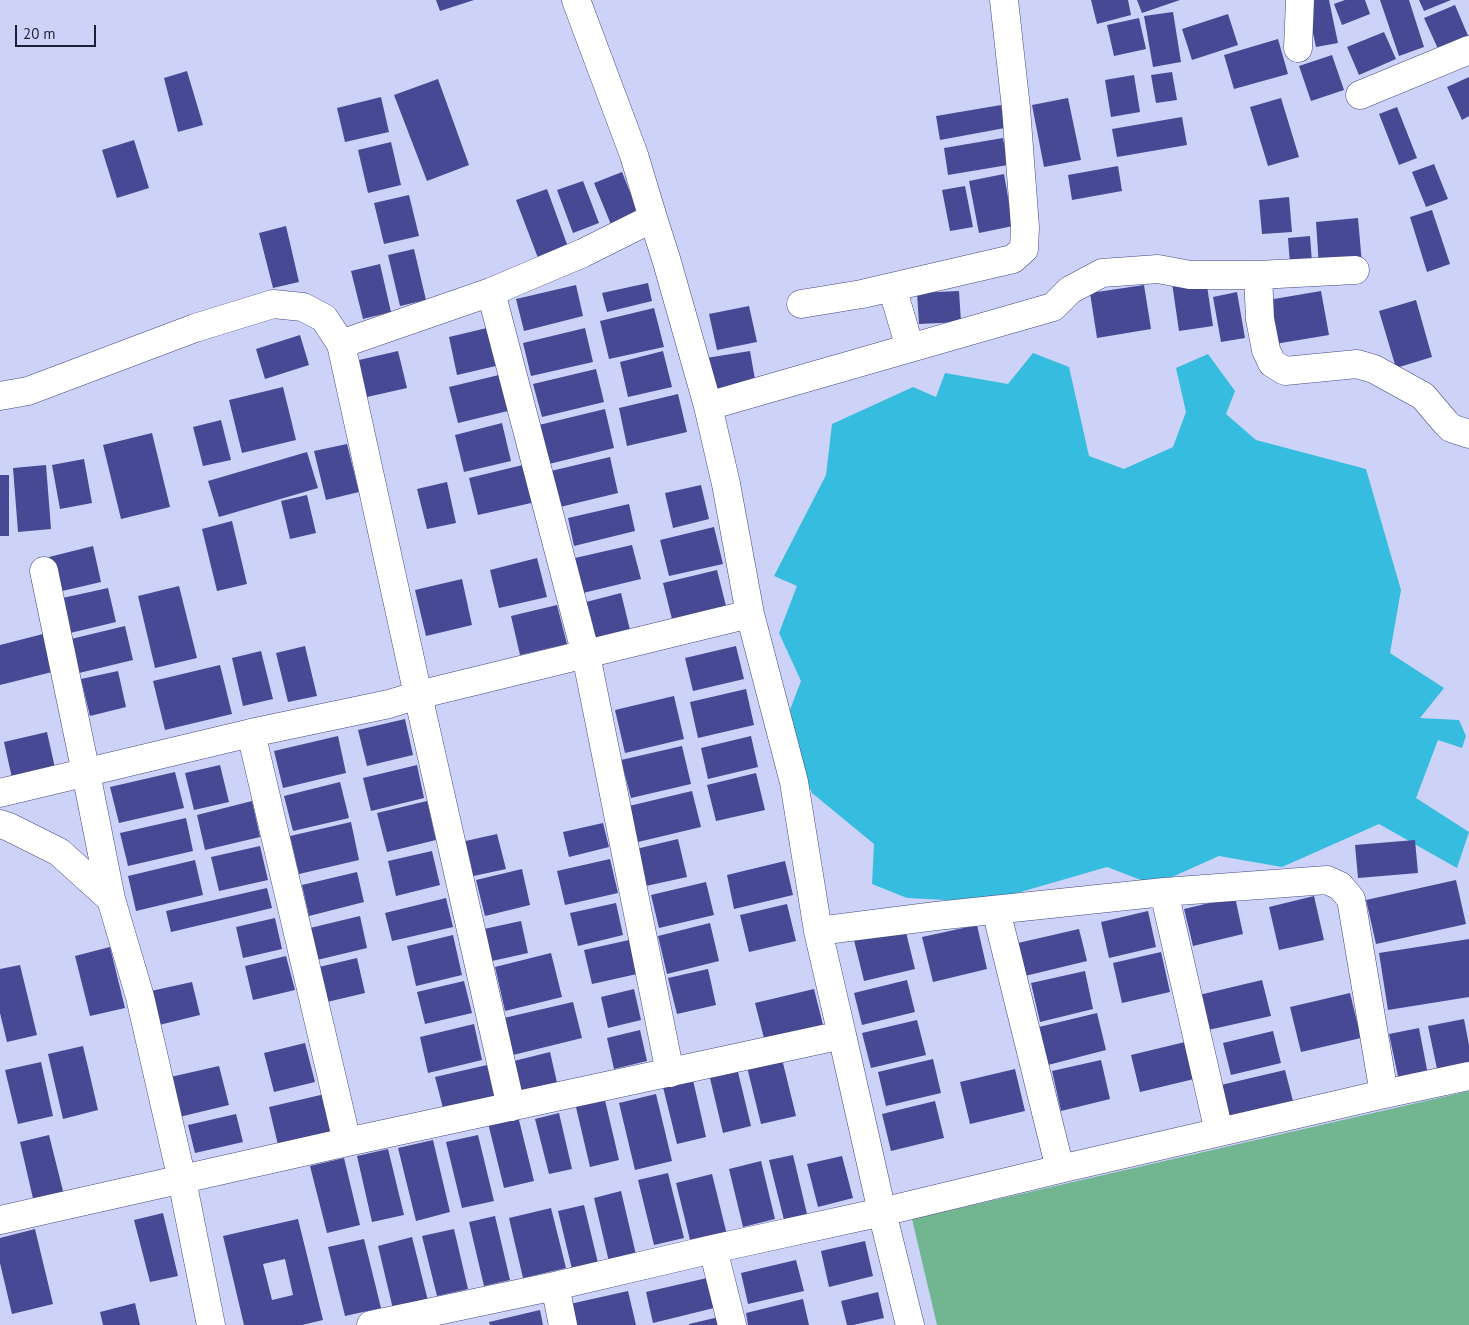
<!DOCTYPE html>
<style>
body{margin:0}
#map{position:relative;width:1469px;height:1325px;overflow:hidden;background:#cdd2f9;font-family:"PT Sans",sans-serif}
canvas{display:block}
.scale{position:absolute;left:15px;top:25px;width:81px;height:22px;box-sizing:border-box;border:2px solid #1d1f38;border-top:0;padding-left:6px;font-size:15px;line-height:18px;white-space:nowrap;color:#1d1f38;-webkit-text-stroke:4px #cdd2f9;paint-order:stroke}
</style>
<div id="map">
<canvas width="1469" height="1325"></canvas>
<div class="scale">20 m</div>
</div>
<script>
const g = document.querySelector('canvas').getContext('2d');
g.lineJoin = 'round';
function fillPath(path, color) { g.fillStyle = color; g.fill(path, 'evenodd'); }
function stroke(path, color, width, dash) { g.strokeStyle = color; g.lineWidth = width; g.lineCap = dash ? 'butt' : 'round'; g.setLineDash(dash || []); g.stroke(path); }
fillPath(new Path2D(`
 M1469,1091v234h-532l-25,-106z`), '#72b691');
fillPath(new Path2D(`
 M1033,353l36,14 20,89 35,13 49,-22 13,-35 -10,-44 32,-14 27,37 -9,23 30,26 110,29 35,121 -11,63 54,35 -24,30 39,2 7,16 -4,12 -24,-8 -22,58 53,34 -12,36 -78,-44 -97,43 -63,-11 -65,29 -47,-18 -121,35 -79,-4 -35,-14 2,-40 -62,-51 -29,-65 18,-47 -22,-48 18,-47 -23,-10 52,-101 6,-51 81,-37 23,10 9,-24 63,11z`), '#36bcdf');
fillPath(new Path2D(`
 M436,0h38l-34,11z
 M1091,0h37l3,15 -34,9z
 M1137,0h43l-38,13z
 M1309,0h20l9,43 -22,4 -10,-46z
 M1345,0h20l5,14 -28,11 -8,-21z
 M1380,0h29l15,47 -25,9z
 M1419,0h32l-27,11z
 M1455,5l14,33 -30,13 -15,-33z
 M1173,12l8,50 -28,5 -9,-51z
 M1228,14l10,31 -46,15 -10,-31z
 M1139,18l7,31 -32,7 -7,-31z
 M1384,32l12,27 -37,16 -12,-28z
 M1278,39l10,35 -54,15 -10,-34z
 M1332,55l12,35 -33,11 -12,-35z
 M187,71l16,54 -25,7 -14,-54z
 M1172,72l5,28 -21,3 -5,-28z
 M1134,75l6,37 -29,5 -6,-37z
 M1469,77v39l-7,4 -15,-33z
 M438,79l31,86 -42,16 -33,-86z
 M381,97l8,35 -44,10 -8,-34z
 M1068,98l13,62 -37,7 -12,-62z
 M1281,98l18,59 -31,9 -18,-59z
 M1001,105l4,23 -65,12 -4,-24z
 M1397,107l20,51 -18,7 -20,-51z
 M1182,117l5,28 -70,12 -5,-28z
 M1003,138l5,27 -60,10 -4,-27z
 M134,140l15,48 -32,10 -15,-48z
 M391,142l10,43 -33,8 -10,-43z
 M1434,164l14,35 -22,8 -14,-35z
 M1118,166l4,25 -50,9 -4,-25z
 M622,172l18,45 -28,10 -18,-44z
 M1004,174l9,52 -34,7 -10,-52z
 M583,181l16,42 -26,10 -16,-43z
 M965,186l8,41 -23,4 -8,-41z
 M547,189l21,58 -30,11 -22,-58z
 M409,195l10,41 -35,8 -10,-41z
 M1289,197l3,35 -30,2 -3,-34z
 M1432,210l18,54 -23,8 -17,-55z
 M1358,218l4,46 -43,3 -3,-45z
 M286,226l13,56 -26,6 -14,-55z
 M1310,236l2,26 -22,2 -2,-26z
 M414,249l12,51 -26,6 -12,-51z
 M380,264l11,48 -28,7 -12,-48z
 M1206,279l7,47 -34,5 -7,-48z
 M648,283l4,18 -45,11 -5,-19z
 M576,285l7,31 -59,15 -8,-32z
 M1144,285l7,44 -54,9 -7,-45z
 M959,291l2,31 -42,2 -2,-31z
 M1321,291l8,44 -60,10 -7,-44z
 M1237,292l8,46 -24,4 -8,-45z
 M1416,300l16,57 -36,11 -17,-57z
 M749,306l8,36 -40,8 -8,-36z
 M654,308l10,39 -55,12 -9,-38z
 M491,327l9,38 -43,10 -8,-38z
 M585,328l8,34 -62,14 -8,-33z
 M300,335l9,30 -44,14 -9,-30z
 M398,351l9,37 -40,9 -8,-37z
 M663,351l9,36 -44,10 -8,-35z
 M750,351l7,40 -44,8 -7,-41z
 M596,369l8,33 -62,15 -9,-33z
 M503,374l9,36 -54,13 -9,-36z
 M283,387l13,53 -54,13 -13,-53z
 M678,394l9,38 -60,14 -8,-38z
 M605,409l9,39 -65,16 -10,-39z
 M221,420l10,40 -28,6 -10,-39z
 M502,423l9,38 -47,11 -9,-37z
 M152,433l18,74 -49,12 -18,-74z
 M347,444l12,48 -33,8 -12,-49z
 M307,452l11,36 -99,29 -11,-36z
 M610,457l8,36 -58,14 -9,-36z
 M84,459l8,44 -32,6 -8,-44z
 M531,463l9,38 -62,14 -9,-37z
 M46,465l5,64 -33,3 -5,-64z
 M0,475h9v61h-9z
 M447,482l9,41 -29,6 -10,-40z
 M701,485l8,34 -36,9 -8,-35z
 M307,495l9,38 -26,6 -9,-38z
 M629,504l6,27 -61,15 -6,-28z
 M232,521l15,63 -30,7 -15,-62z
 M714,527l9,37 -54,12 -9,-36z
 M632,545l9,34 -58,14 -8,-35z
 M93,546l8,36 -43,10 -9,-35z
 M537,558l10,39 -48,11 -9,-38z
 M717,570l9,36 -54,13 -9,-36z
 M462,579l10,46 -46,11 -11,-46z
 M179,586l18,72 -42,10 -17,-72z
 M108,588l8,34 -50,12 -8,-35z
 M621,593l9,37 -35,8 -9,-36z
 M557,605l10,39 -47,11 -9,-39z
 M125,626l8,34 -54,13 -8,-34z
 M43,634l9,38 -52,13v-40z
 M305,646l12,50 -29,6 -12,-49z
 M736,646l8,33 -51,12 -8,-33z
 M261,651l12,48 -30,7 -11,-48z
 M220,665l12,49 -67,16 -12,-49z
 M118,671l8,36 -36,9 -9,-37z
 M746,689l8,36 -56,13 -8,-36z
 M674,696l10,43 -59,14 -10,-43z
 M405,719l8,36 -46,11 -9,-36z
 M47,732l8,36 -43,10 -8,-36z
 M338,736l8,37 -63,15 -9,-37z
 M751,736l7,31 -50,12 -7,-31z
 M682,746l9,38 -60,14 -10,-38z
 M220,765l9,37 -35,8 -9,-37z
 M417,765l7,33 -53,13 -8,-33z
 M175,772l9,36 -65,15 -9,-36z
 M756,773l9,37 -49,11 -9,-36z
 M340,782l9,36 -56,13 -9,-35z
 M692,791l9,36 -63,15 -9,-36z
 M252,801l8,36 -55,13 -8,-35z
 M427,801l9,39 -49,12 -10,-39z
 M186,818l7,33 -65,15 -8,-33z
 M351,822l8,38 -60,14 -9,-38z
 M603,823l6,24 -40,10 -6,-25z
 M497,834l9,35 -37,8 -8,-35z
 M678,839l9,38 -41,9 -10,-37z
 M1415,840l3,33 -60,5 -3,-33z
 M260,846l8,34 -49,11 -8,-34z
 M432,851l8,34 -44,11 -8,-35z
 M610,859l8,34 -53,12 -8,-34z
 M195,860l8,35 -67,16 -8,-35z
 M785,861l8,34 -59,14 -7,-34z
 M522,869l8,36 -45,11 -9,-36z
 M357,872l7,30 -55,14 -7,-31z
 M1456,880l10,44 -90,20 -10,-44z
 M706,882l8,33 -55,13 -8,-33z
 M267,888l5,20 -101,24 -5,-21z
 M1314,896l10,44 -45,10 -10,-43z
 M1235,897l8,37 -50,12 -9,-37z
 M446,898l7,29 -61,14 -7,-28z
 M616,903l7,32 -45,11 -8,-33z
 M787,904l9,37 -47,11 -9,-37z
 M1148,911l8,36 -47,11 -8,-36z
 M360,916l7,32 -50,12 -7,-32z
 M275,918l7,31 -39,9 -7,-31z
 M521,921l7,32 -36,8 -8,-32z
 M710,923l9,38 -52,13 -9,-38z
 M904,924l11,45 -51,12 -11,-45z
 M977,925l10,44 -54,13 -11,-45z
 M1079,929l8,32 -62,15 -7,-33z
 M453,935l9,40 -46,11 -9,-40z
 M1469,939v58l-81,13 -9,-57z
 M629,940l8,34 -45,10 -8,-34z
 M110,947l15,61 -35,8 -15,-60z
 M1161,952l9,40 -48,11 -9,-40z
 M551,953l11,44 -57,14 -10,-44z
 M286,956l9,34 -42,10 -8,-34z
 M357,958l8,35 -38,9 -8,-35z
 M20,965l17,70 -30,7 -7,-29v-44z
 M708,969l8,36 -39,9 -9,-36z
 M1085,971l8,38 -53,13 -9,-39z
 M907,980l8,32 -53,13 -8,-32z
 M1262,980l9,36 -63,14 -9,-35z
 M464,981l8,32 -47,11 -8,-32z
 M192,982l8,33 -41,10 -8,-34z
 M634,989l7,31 -33,8 -7,-31z
 M814,989l10,40 -59,13 -10,-39z
 M1350,993l11,45 -60,14 -11,-45z
 M573,1002l9,36 -69,17 -9,-37z
 M1097,1013l9,37 -58,15 -9,-38z
 M1464,1019l5,26v17l-32,7 -9,-43z
 M917,1020l9,35 -55,13 -9,-35z
 M474,1024l8,36 -54,13 -8,-36z
 M1419,1028l9,47 -29,6 -10,-47z
 M640,1030l7,31 -33,8 -7,-31z
 M1273,1031l8,32 -50,12 -8,-32z
 M1185,1042l9,37 -54,13 -9,-37z
 M305,1043l10,39 -41,10 -10,-39z
 M83,1046l15,64 -35,9 -15,-65z
 M550,1052l8,35 -36,8 -8,-34z
 M782,1059l14,57 -35,8 -14,-57z
 M933,1059l8,34 -55,13 -8,-34z
 M1101,1060l9,39 -49,12 -9,-40z
 M41,1062l12,54 -35,8 -13,-54z
 M487,1065l8,35 -51,12 -9,-35z
 M219,1066l10,39 -54,13 -9,-40z
 M737,1068l14,58 -28,7 -14,-59z
 M1015,1069l10,42 -55,13 -10,-42z
 M1285,1070l9,35 -64,15 -9,-35z
 M693,1080l13,57 -29,7 -14,-57z
 M325,1094l9,38 -56,13 -9,-38z
 M656,1094l16,67 -37,9 -16,-67z
 M604,1096l15,64 -29,7 -15,-64z
 M935,1101l9,37 -53,13 -9,-37z
 M559,1113l13,56 -23,5 -14,-55z
 M236,1114l7,28 -48,11 -7,-28z
 M518,1116l16,65 -30,7 -16,-65z
 M49,1135l15,60 -30,8 -14,-61z
 M478,1135l16,66 -32,7 -16,-66z
 M433,1140l17,72 -34,9 -18,-73z
 M388,1149l16,66 -32,7 -15,-66z
 M793,1155l14,59 -23,6 -15,-60z
 M842,1156l11,42 -35,9 -11,-43z
 M344,1158l16,67 -33,8 -17,-67z
 M761,1161l14,58 -32,8 -14,-58z
 M668,1173l16,65 -30,7 -16,-65z
 M712,1174l15,61 -36,9 -15,-61z
 M621,1191l16,68 -27,7 -16,-68z
 M584,1205l14,58 -26,6 -14,-58z
 M551,1208l15,60 -43,10 -14,-60z
 M163,1213l15,63 -28,6 -16,-62z
 M495,1216l15,64 -26,6 -15,-64z
 M298,1219l25,101 -21,5h-58l-21,-89zM285,1259l8,36 -21,5 -9,-36z
 M35,1229l18,75 -41,10 -12,-51v-25z
 M454,1229l14,60 -31,7 -15,-60z
 M412,1237l16,64 -35,8 -15,-63z
 M364,1239l17,69 -36,8 -17,-69z
 M865,1241l8,35 -44,11 -8,-36z
 M796,1260l8,31 -56,13 -7,-31z
 M707,1278l7,30 -61,15 -7,-31z
 M628,1291l8,34h-61l-5,-21z
 M878,1292l6,26 -31,7h-6l-6,-24z
 M803,1299l6,26h-61l-2,-12z
 M135,1303l5,22h-37l-3,-13z
 M540,1310l3,15h-53l-1,-3z
 M719,1317l2,8h-32v-1z`), '#474994');
const minor = new Path2D(`
 M1298,48l2,-48
 M1360,95l109,-45
 M653,218l14,44 41,144 18,78 24,130 44,168 24,149 24,104
 M1258,275l97,-5
 M892,287l18,61
 M491,292l95,363 84,418
 M801,304l61,-10 151,-35 11,-10 1,-22 -9,-119 -12,-108
 M341,344l77,351 93,412
 M0,396l28,-5 167,-63 78,-24 30,3 21,11 17,26 150,-52 92,-39 70,-35 -19,-63 -58,-155
 M708,406l345,-99 17,-17 32,-17 56,-4 32,6h68l2,44 6,31 6,13 13,8 72,-7 17,5 49,27 23,27 5,5 18,6
 M44,571l42,202 25,126
 M251,733l96,409
 M0,793l251,-60 138,-29 29,-9 332,-81
 M0,824l9,3 50,25 52,47 29,98 42,183 29,145
 M1164,892l55,240
 M996,910l64,259
 M818,931l118,-15 228,-24 163,-12 13,6 11,13 33,195
 M0,1220l347,-78 495,-107 40,177 28,113
 M713,1249l19,76
 M555,1286l8,39
 M371,1325l184,-39 158,-37 169,-37 178,-43 324,-75 85,-18`);
stroke(minor, '#45487f', 29);
stroke(minor, '#fff', 28);
</script>
